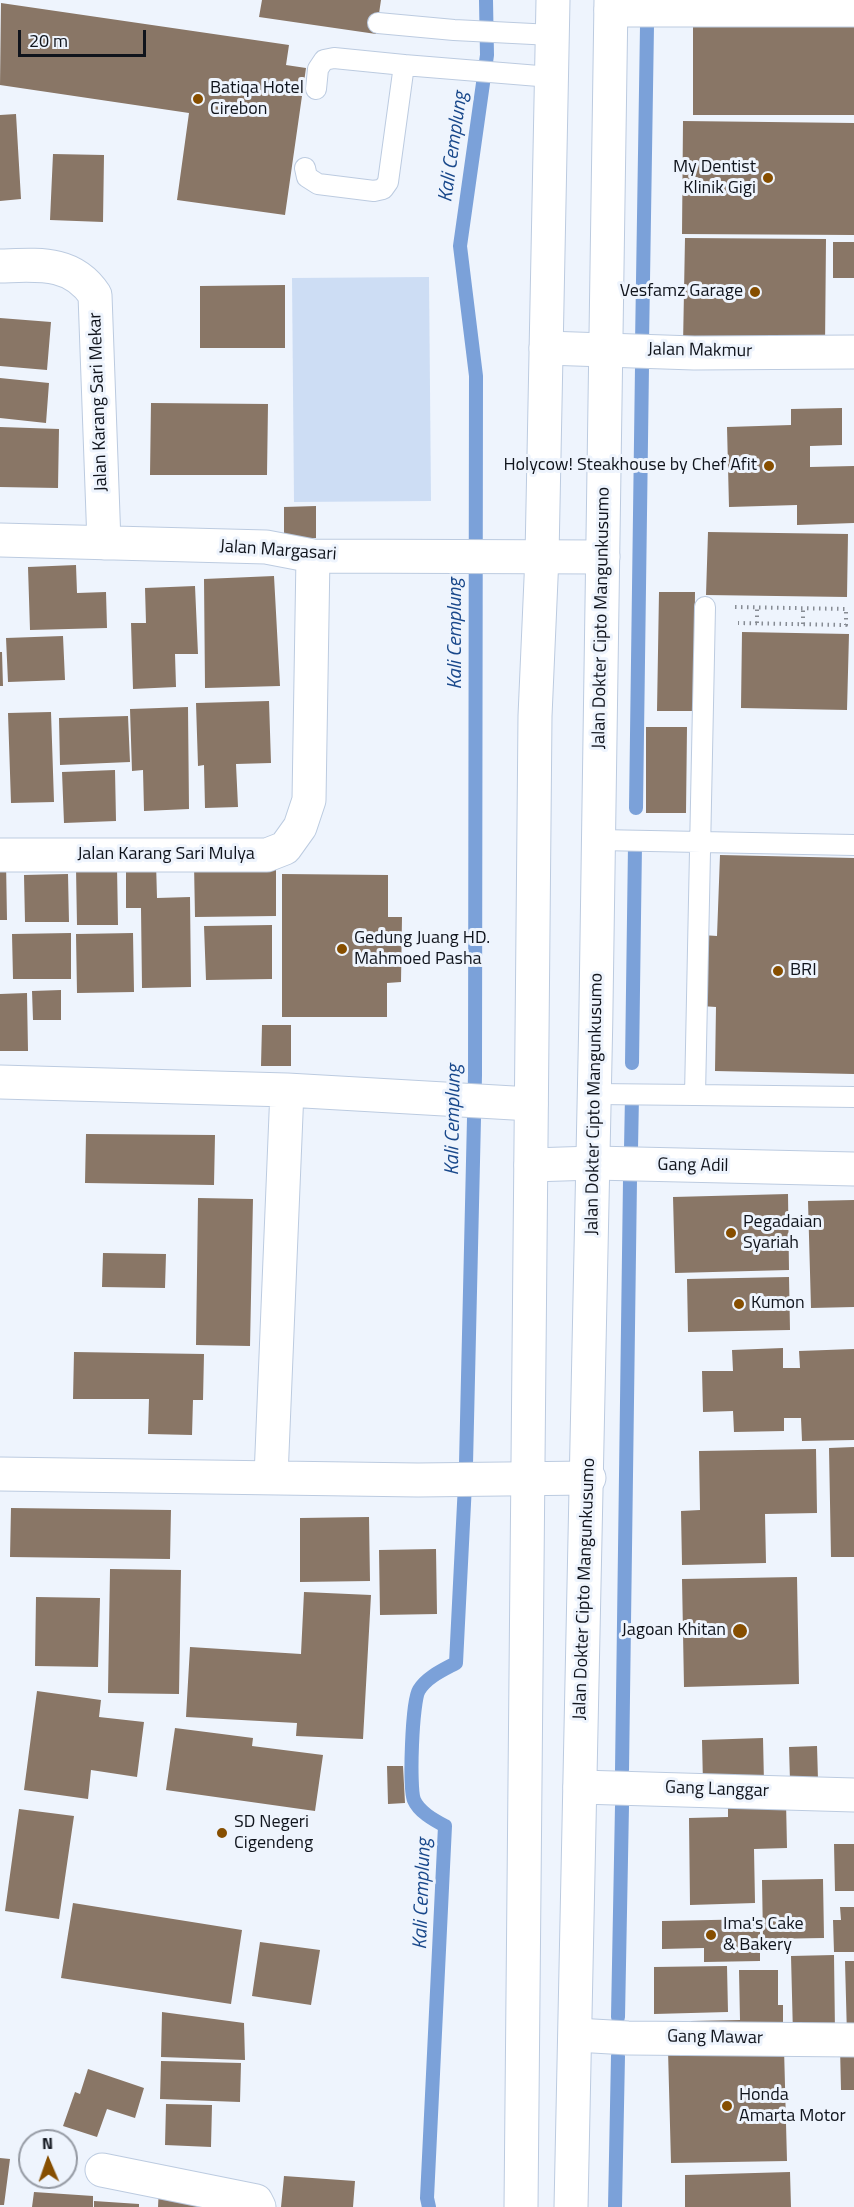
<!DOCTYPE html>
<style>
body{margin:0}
#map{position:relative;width:854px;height:2207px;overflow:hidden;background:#eef4fd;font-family:"Titillium Web",sans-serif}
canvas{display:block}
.north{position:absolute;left:18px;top:2129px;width:60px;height:60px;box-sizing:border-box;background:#eef4fd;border:2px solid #959aa3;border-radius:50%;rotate:358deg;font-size:16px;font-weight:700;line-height:24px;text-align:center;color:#10141c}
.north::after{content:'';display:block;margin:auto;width:21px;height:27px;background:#864e00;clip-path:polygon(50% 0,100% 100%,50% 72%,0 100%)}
.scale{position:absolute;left:18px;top:30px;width:128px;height:27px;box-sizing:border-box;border:3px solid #10141c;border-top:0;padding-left:8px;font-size:18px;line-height:21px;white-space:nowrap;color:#10141c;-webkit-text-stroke:4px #eef4fd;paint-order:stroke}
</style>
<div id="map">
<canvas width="854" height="2207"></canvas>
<div class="north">N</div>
<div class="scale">20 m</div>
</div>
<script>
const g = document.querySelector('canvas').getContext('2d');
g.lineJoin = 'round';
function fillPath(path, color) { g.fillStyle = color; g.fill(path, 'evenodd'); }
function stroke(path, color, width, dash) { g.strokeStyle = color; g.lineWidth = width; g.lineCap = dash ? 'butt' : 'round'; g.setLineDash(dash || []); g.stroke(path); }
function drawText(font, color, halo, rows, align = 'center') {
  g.font = font + ' "Titillium Web",sans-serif'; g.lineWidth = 6; g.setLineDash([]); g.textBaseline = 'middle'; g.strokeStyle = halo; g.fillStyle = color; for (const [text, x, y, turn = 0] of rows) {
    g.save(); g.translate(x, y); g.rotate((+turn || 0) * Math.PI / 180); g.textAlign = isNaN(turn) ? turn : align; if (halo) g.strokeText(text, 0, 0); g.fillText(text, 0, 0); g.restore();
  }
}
fillPath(new Path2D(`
 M429,277l2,224 -137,1 -2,-224z`), '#cdddf4');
stroke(new Path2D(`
 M642,344l5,-318
 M636,808l6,-441
 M632,1063l3,-218
 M631,1149l1,-53
 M622,1770l8,-590
 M618,2017l4,-211
 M429,2207l-2,-9 18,-372c-11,-6 -26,-14 -31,-26 -5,-12 -2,-99 5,-110 8,-13 24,-20 37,-27l10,-199 9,-389 1,-699 -16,-130 27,-191 -1,-55
 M615,2207l3,-151`), '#7ba1d9', 14);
fillPath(new Path2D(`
 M262,0h119l-5,34 -117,-17z
 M1,3l288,42 -3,20 20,3 -21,147 -108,-15 12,-87 -189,-28z
 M693,22h161v93h-161z
 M16,114l5,85 -21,2v-86z
 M683,121l171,2v112l-172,-1z
 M53,154l51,1 -1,67 -53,-2z
 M685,238l141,1 -1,108 -142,-2z
 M833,242h21v36h-21z
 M285,285v63h-85v-62z
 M0,318l51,4 -4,48 -47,-4z
 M0,378l49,5 -3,40 -46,-5z
 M151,403l117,1 -1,71h-117z
 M842,408v37l-32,1v21l44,-1v57l-57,2v-20l-68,2 -2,-80 64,-2v-16z
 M0,427l59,2 -1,59 -58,-1z
 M316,506v32l-32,1v-32z
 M708,532l140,2 -1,63 -141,-2z
 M76,565l1,28 29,-1 1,36 -77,2 -2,-63z
 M274,576l6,110 -75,2 -1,-109z
 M195,586l3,68h-23l1,33 -43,2 -2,-66h15l-1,-35z
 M659,592h36l-1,119h-37z
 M742,632l107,2 -2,76 -106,-2z
 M63,636l2,44 -57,2 -2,-44z
 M0,652h2l1,34h-3z
 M269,701l2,62 -35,1 2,43 -33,1 -1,-43 -6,1 -2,-63z
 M188,707l1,102 -45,2 -1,-41 -11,1 -2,-62z
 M51,712l3,90 -43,1 -3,-90z
 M128,716l2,46 -70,3 -1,-47z
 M646,727h41l-1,86h-40z
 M115,770l1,51 -52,2 -2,-51z
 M720,855l134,3v216l-139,-3 1,-64 -15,-1 1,-71 15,1z
 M0,861h6l1,59h-7z
 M156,862l1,36 33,-1 1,90 -49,1 -1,-80h-15v-45z
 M276,862v54l-81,1 -1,-53z
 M117,867l1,58h-41l-1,-57z
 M68,874l1,48h-44l-1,-47z
 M282,874l106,1v42h14l-1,65 -14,1v34h-105z
 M272,925v54l-66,1 -2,-54z
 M71,933v46h-58l-1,-45z
 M133,933l1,59 -57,1 -1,-59z
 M61,990v30h-28l-1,-29z
 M27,993l1,58h-28v-57z
 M262,1025h29v41h-30z
 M86,1134l129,1 -1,50 -129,-2z
 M788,1194l1,76 -114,3 -2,-76z
 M198,1198l55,1 -3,147 -54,-1z
 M854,1200v107l-43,1 -3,-107z
 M103,1253l63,1 -1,34 -63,-1z
 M789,1277l1,53 -102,2 -1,-53z
 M783,1348v20h17l-1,-17 55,-2v91l-52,1 -1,-23h-17v13l-50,1 -1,-21 -30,1 -1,-41h31l-1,-21z
 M74,1352l130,2 -1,46h-10l-1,35 -44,-1 1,-35h-76z
 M854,1447v110h-23l-2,-109z
 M816,1449l1,64 -52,1 1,49 -84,2 -1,-54 19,-1 -1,-59z
 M11,1508l160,2 -1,49 -160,-2z
 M369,1517l1,64 -70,1v-64z
 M436,1549l1,65 -57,1 -1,-65z
 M110,1569l71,1 -2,124 -71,-1z
 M797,1577l2,107 -115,3 -2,-108z
 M304,1592l67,3 -8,144 -67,-3 1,-13 -111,-6 4,-70 111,7z
 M36,1597l64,1 -2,69 -63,-1z
 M37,1691l64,9 -2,17 45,5 -7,55 -46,-7 -3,29 -64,-9z
 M175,1728l78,10 -1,8 71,9 -8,56 -149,-21z
 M763,1738l1,45 -61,1 -1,-44z
 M817,1746l1,34 -28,1 -1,-34z
 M387,1766h16l2,37 -17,1z
 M786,1801l1,47 -33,1 1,54 -65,2 -1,-87 39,-1v-14z
 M19,1809l55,7 -15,103 -54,-8z
 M834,1844h20v47h-19z
 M823,1879l1,59 -61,1 -1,-59z
 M73,1903l169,27 -11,74 -170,-26z
 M840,1907h14v45h-20l-1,-32h8z
 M760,1919v42l-56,1v-14l-42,1v-28z
 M260,1942l60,8 -9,55 -59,-9z
 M834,1955l1,78 -42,2 -2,-79z
 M845,1961h9v74l-7,1z
 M727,1966l1,46 -74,2v-47z
 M739,1970h39v35h5v28l-92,3v-15l49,-1z
 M162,2012l82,11 1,37 -84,-3z
 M840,2047h14v43h-13z
 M784,2048l3,113 -116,2 -3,-113z
 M161,2061l80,2 -1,39 -80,-3z
 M88,2069l56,19 -9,30 -28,-9 -10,28 -34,-11 12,-34 5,2z
 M166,2104l46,1 -1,42 -46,-2z
 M0,2158l10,1 -6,46h-4z
 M790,2172l1,35h-106v-32z
 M284,2176l71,5 -2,26h-72z
 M159,2187l63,20h-64z
 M34,2192l59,4v11h-61z
 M94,2201l45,3v3h-45z`), '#897666');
const service = new Path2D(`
 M378,23l76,7 98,5
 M404,65l147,12
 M305,168l2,9 11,7 56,7 9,-2 5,-7 16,-117 -70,-7 -10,2 -6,9 -2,20
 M705,607l-10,488 159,2
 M599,840l255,5
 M595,1094l100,1`);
const minor = new Path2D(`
 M611,10h243
 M0,266c37,-1 72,-6 95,29l9,248
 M546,348l148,5 160,-1
 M0,540l266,7 47,9 290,1
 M0,855h267l18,-7 15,-21 9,-27 4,-244
 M0,1082l287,8 244,14
 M531,1165l63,-2 260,6
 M0,1474l418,6 171,-2
 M271,1477l16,-387
 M580,1787l274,8
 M576,2035l52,3 226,2
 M102,2170l154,31 3,6`);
const secondary = new Path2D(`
 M521,2207l14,-1491 7,-160 11,-556
 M571,2207c19,-736 30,-1471 40,-2207`);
stroke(service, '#bccbe0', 22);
stroke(minor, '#bccbe0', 35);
stroke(secondary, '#bccbe0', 35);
stroke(new Path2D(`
 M735,607l111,2v16l-108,-2
 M757,623v-16
 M803,624v-16`), '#878c94', 4, [1.5, 4.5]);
stroke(service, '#fff', 20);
stroke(minor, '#fff', 33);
stroke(secondary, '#fff', 33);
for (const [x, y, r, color] of [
 [198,99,6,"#864e00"],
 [768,178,6,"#864e00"],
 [755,292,6,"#864e00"],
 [769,466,6,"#864e00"],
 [342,949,6,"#864e00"],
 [778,971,6,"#864e00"],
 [731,1233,6,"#864e00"],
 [739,1304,6,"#864e00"],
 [740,1631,8,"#864e00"],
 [222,1833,6,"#864e00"],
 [711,1935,6,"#864e00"],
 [727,2106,6,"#864e00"]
]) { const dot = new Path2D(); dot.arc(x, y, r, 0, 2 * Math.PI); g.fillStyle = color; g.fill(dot); stroke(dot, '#eef4fd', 2); }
drawText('18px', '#10141c', '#eef4fd', [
 ["Batiqa Hotel",210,89],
 ["Cirebon",210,110],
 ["My Dentist",756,168,"right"],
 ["Klinik Gigi",756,189,"right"],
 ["Vesfamz Garage",743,292,"right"],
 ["Holycow! Steakhouse by Chef Afit",757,466,"right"],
 ["Gedung Juang HD.",354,939],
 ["Mahmoed Pasha",354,960],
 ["BRI",790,971],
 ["Pegadaian",743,1223],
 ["Syariah",743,1244],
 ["Kumon",751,1304],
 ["Jagoan Khitan",726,1631,"right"],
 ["SD Negeri",234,1823],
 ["Cigendeng",234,1844],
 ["Ima's Cake",723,1925],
 ["& Bakery",723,1946],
 ["Honda",739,2096],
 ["Amarta Motor",739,2117]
], 'left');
drawText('18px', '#10141c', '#eef4fd', [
 ["Jalan Makmur",700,351,1],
 ["Jalan Karang Sari Mekar",99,402,-92],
 ["Jalan Margasari",278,551,4],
 ["Jalan Dokter Cipto Mangunkusumo",602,618,-89],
 ["Jalan Karang Sari Mulya",166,855],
 ["Jalan Dokter Cipto Mangunkusumo",595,1104,-89],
 ["Gang Adil",693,1166,1],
 ["Jalan Dokter Cipto Mangunkusumo",585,1589,-88],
 ["Gang Langgar",717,1790,2],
 ["Gang Mawar",715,2038,1]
]);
drawText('italic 20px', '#19488b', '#eef4fd', [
 ["Kali Cemplung",454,147,-82],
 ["Kali Cemplung",456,634,-90],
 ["Kali Cemplung",454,1120,-89],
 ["Kali Cemplung",423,1894,-88]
]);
</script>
